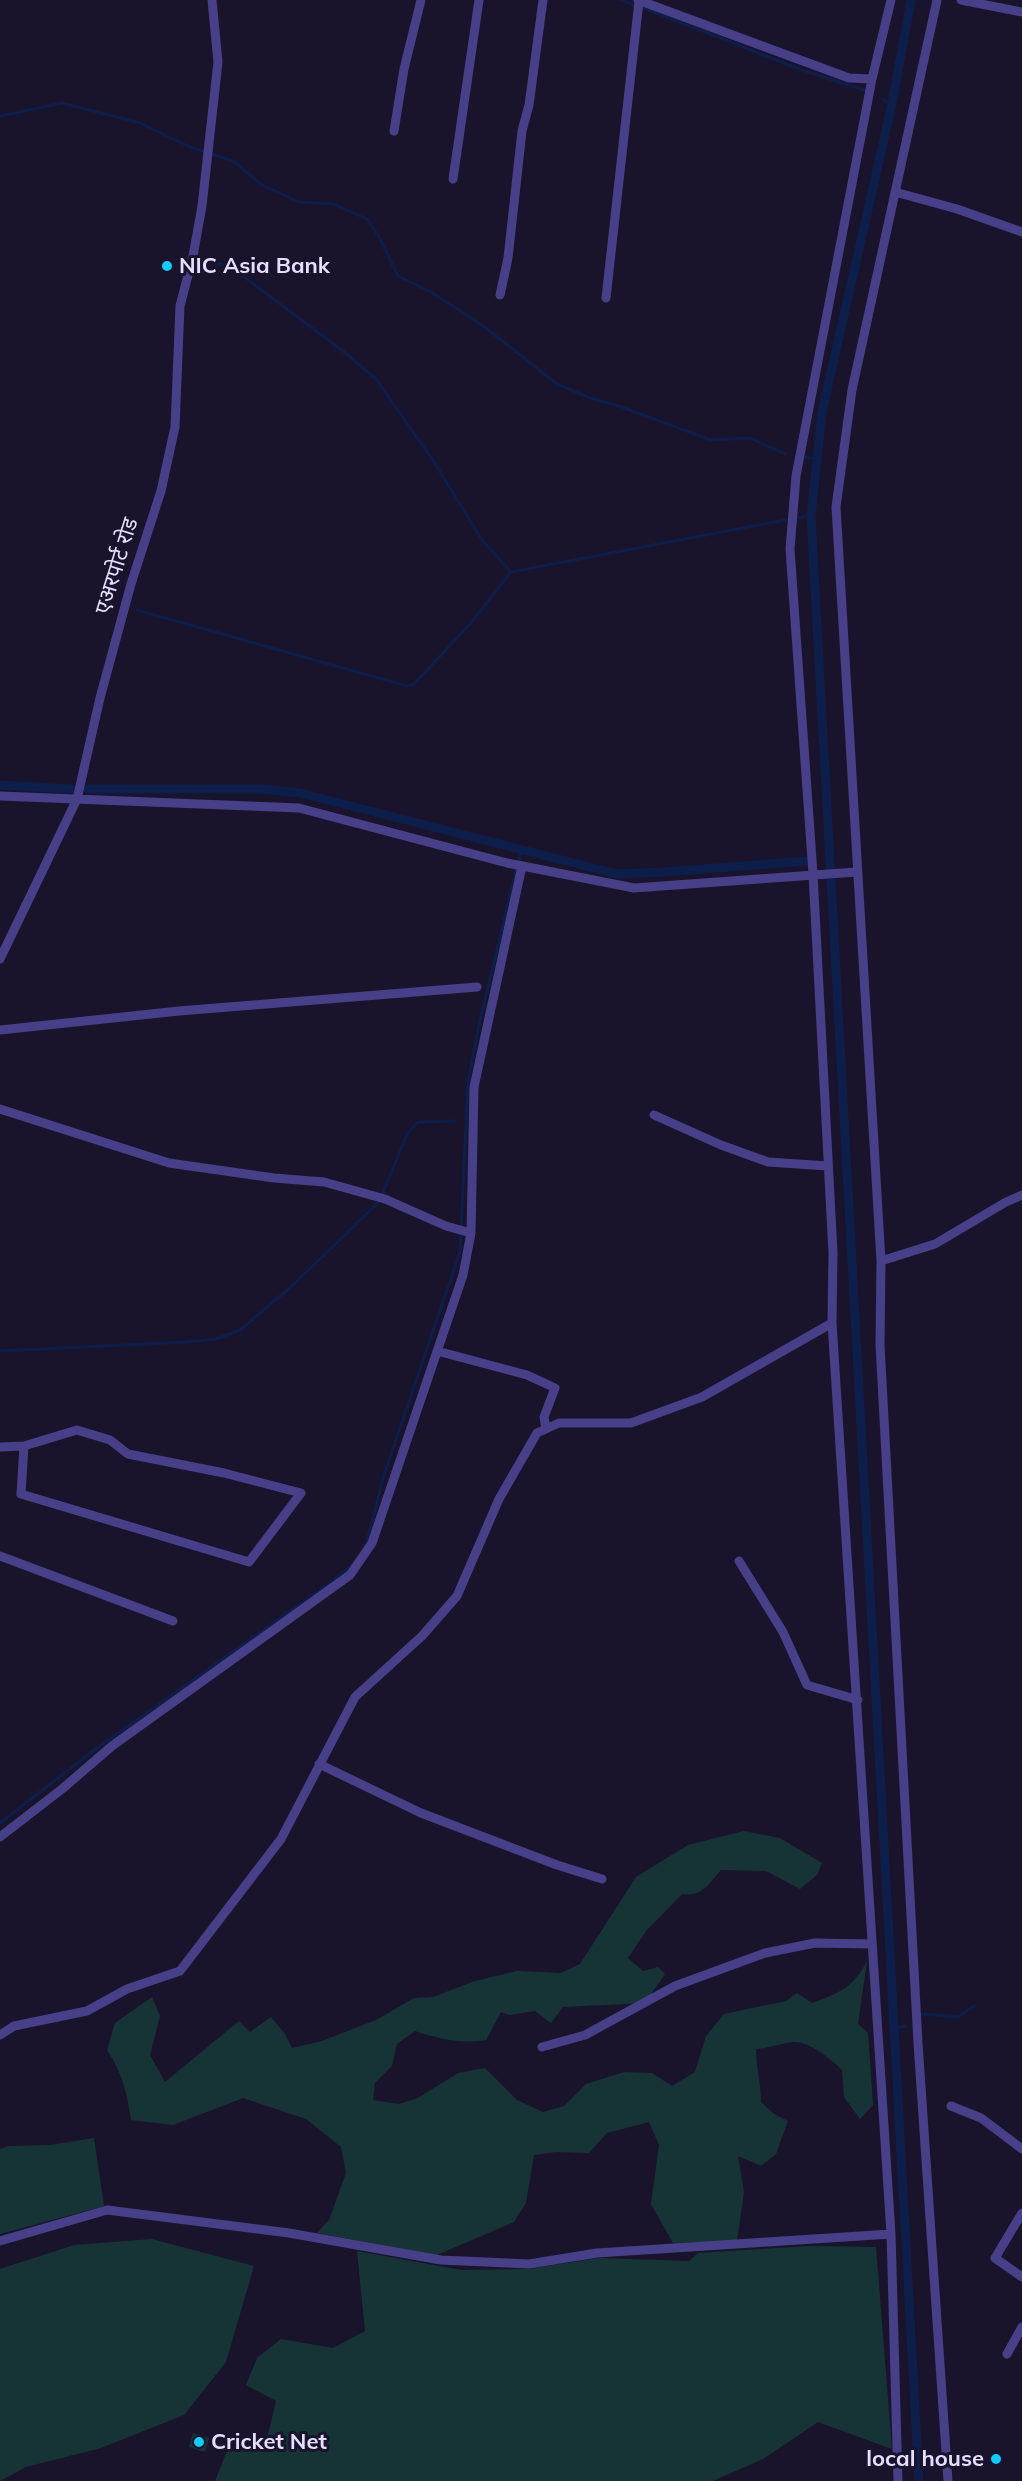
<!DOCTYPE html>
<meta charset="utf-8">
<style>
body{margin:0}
canvas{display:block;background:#19132c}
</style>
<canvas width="1022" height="2481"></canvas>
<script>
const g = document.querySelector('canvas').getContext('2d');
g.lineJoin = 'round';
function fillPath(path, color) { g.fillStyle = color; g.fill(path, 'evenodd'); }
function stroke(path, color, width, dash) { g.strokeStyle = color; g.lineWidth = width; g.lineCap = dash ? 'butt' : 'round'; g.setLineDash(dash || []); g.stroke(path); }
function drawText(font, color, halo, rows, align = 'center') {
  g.font = font + ' Mulish,"Noto Sans Devanagari",sans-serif'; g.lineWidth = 6; g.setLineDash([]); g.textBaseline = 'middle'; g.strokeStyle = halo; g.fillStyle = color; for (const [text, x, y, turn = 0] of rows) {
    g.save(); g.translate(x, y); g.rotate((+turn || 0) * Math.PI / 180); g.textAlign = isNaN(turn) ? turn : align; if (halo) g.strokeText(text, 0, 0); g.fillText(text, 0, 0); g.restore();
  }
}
fillPath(new Path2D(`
 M744,1831l36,7 42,25 -5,12 -17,14 -34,-18 -45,-1c-13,14 -18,27 -39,24l-36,37 -18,27 15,13 15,-4 7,7 -20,29 -82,4 -12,16 -16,-12 -25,4 -9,-3 -15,28c-25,4 -46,-1 -71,-9l-18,13 -5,22 -17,17 -2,17 26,4 19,-6 40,-25 27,-5 32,32 26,12 21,-6 22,-22 38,-12 28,1 20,13 23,-14 11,-36 18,-22 62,-13 11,-8 15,10c27,-10 41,-15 55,-42l-9,63 10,9 5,72 -13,14 -16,-22 -2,-27c-10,-10 -33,-29 -48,-28 -13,1 -25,6 -38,7 0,18 5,34 5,53l13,12 14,7 -12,33 -15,12 -23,-10 6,36 -7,49 -64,2 -22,-39 8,-59 -10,-23 -42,11 -18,20 -33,-1 -22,3 -8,48 -12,19 -77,33 -120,-22 12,-13 17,-47 -5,-26 -35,-28 -63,-21 -70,27 -42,-5c-4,-27 -9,-48 -24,-70l8,-27 37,-26 8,19 -10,39 15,27 74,-61 11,11 21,-15 14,17 7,14 30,-7 54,-21 38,-22 19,-1 42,-16 42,-10 44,2 19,-9 56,-87 52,-32z
 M94,2138l10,68 -104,28v-85l8,-3 42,-1z
 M152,2239l102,27 -28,96 -42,53 -83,33 -75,19 -26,14v-212l74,-24z
 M809,2246l67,1 16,202 -74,-27 -55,37 -50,22h-498l12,-30h37l12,-50 -30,-16 11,-27 24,-19 52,9 32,-17 -8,-80 104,19 67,-1 71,-11 90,3 9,-8z
 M193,2433l16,5 -4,14 -16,-5z`), '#163436');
stroke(new Path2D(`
 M621,0l14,5
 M641,7l161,63 65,21
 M882,99l10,5
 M0,116l62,-13 78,20 50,24 43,14 29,24 37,17 35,2 33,15 11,16 20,41 33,16 51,33 75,59 33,14 26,7 95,35 39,-2 35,16
 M199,258l33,10 111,83 33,28 58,83 48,78 29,32 274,-52
 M805,457l12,2
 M797,518l14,-2
 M137,610l270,76 7,-2 56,-60 41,-52
 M382,1195l25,-61 11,-12 37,-1
 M0,1351l186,-9 30,-3 24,-9 52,-44 88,-85
 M366,1545l18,-70 76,-223 8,-171 12,-61 41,-169
 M0,1823l97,-75 236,-167 19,-16
 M923,2014l35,3 16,-11
 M894,2028l11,-2`), '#0d1e4a', 3);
stroke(new Path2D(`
 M911,0l-19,104 -70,308 -11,104 108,1965
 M0,785l71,4
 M88,789h174l38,4 317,81 47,-2 144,-11`), '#0d1e4a', 9);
stroke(new Path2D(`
 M638,0l211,78 23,1
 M891,0l-19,79 -76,397 -6,73 23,325 20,379 -1,70 59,911 7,247
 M937,0l-85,390 -16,117 45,754 -1,84 38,698 30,438
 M961,0l61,12
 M394,131l10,-62 17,-69
 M453,179l26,-179
 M895,192l62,17 65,23
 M500,295l8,-37 14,-127 7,-26 14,-105
 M606,298l33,-297
 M0,796l299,12 208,55 127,25 222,-16
 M0,959l77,-160 23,-101 31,-114 30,-93 14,-64 5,-121 13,-50 9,-50 16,-144 -6,-62
 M0,1030l179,-19 298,-24
 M0,1109l169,54 105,15 50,4 61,17 61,27 25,7
 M654,1115l67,30 47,17 60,4
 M881,1261l54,-17 71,-42 16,-7
 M437,1351l90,24 28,13 -11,29 2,12
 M0,1447l24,-1 53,-16 33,10 18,14 96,19 77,20 -52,69 -228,-68 3,-48
 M0,1556l173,65
 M739,1561l44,71 24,53 51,15
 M319,1764l102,49 136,52 45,14
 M0,1837l62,-48 50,-43 238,-171 22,-32 91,-268 8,-42 3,-146 48,-221
 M0,2035l14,-9 73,-15 40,-22 53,-18 101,-132 74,-142 67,-61 35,-40 42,-97 38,-66 22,-10h72l71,-26 130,-74
 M542,2047l43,-12 90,-49 90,-33 50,-10 57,1
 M951,2106l30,12 41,31
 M1022,2213l-27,45 27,19
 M0,2241l107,-31 182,23 152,27 88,4 68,-11 294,-19
 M1007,2354l15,-27`), '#483f89', 9);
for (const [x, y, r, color] of [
 [167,266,6,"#11cdf7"],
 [199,2442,6,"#11cdf7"],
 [996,2459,6,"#11cdf7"]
]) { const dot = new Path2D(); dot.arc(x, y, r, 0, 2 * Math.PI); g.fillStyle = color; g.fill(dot); stroke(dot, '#19132c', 2); }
drawText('bold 22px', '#e5dffe', '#19132c', [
 ["NIC Asia Bank",179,266],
 ["Cricket Net",211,2442],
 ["local house",984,2459,"right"]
], 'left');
drawText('22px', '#e5dffe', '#19132c', [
 ["एअरपोर्ट रोड",117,566,-73]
]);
</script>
